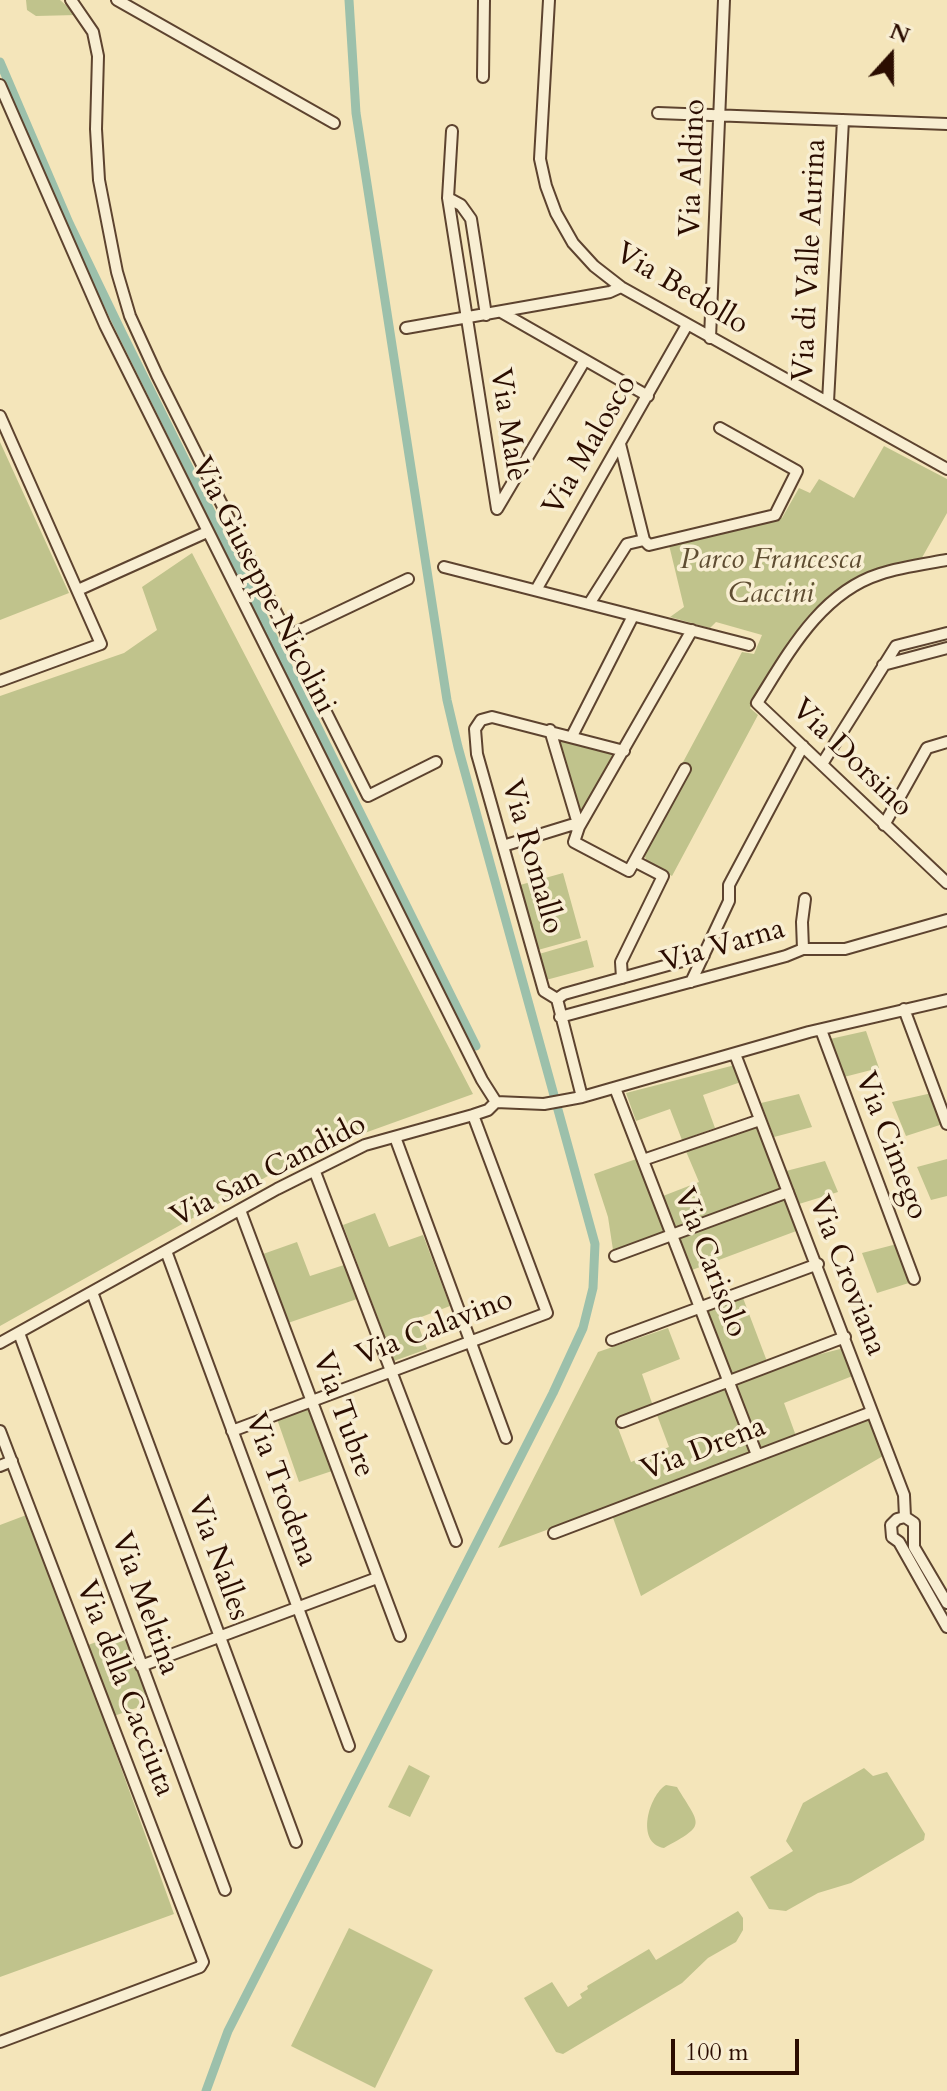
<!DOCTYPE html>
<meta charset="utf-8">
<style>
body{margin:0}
#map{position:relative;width:947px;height:2091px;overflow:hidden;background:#f4e5ba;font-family:Cardo,serif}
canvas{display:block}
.north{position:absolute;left:851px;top:16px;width:80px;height:80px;-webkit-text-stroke:6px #f8eed2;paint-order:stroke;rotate:21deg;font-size:22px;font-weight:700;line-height:32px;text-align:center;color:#2b0d01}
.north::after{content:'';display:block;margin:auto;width:28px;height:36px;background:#2b0d01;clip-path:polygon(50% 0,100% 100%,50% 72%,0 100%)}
.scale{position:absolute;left:671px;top:2039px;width:128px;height:36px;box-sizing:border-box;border:4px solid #2b0d01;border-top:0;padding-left:10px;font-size:24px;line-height:28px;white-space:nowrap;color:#2b0d01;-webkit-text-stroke:6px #f8eed2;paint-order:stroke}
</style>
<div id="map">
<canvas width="947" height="2091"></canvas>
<div class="north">N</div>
<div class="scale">100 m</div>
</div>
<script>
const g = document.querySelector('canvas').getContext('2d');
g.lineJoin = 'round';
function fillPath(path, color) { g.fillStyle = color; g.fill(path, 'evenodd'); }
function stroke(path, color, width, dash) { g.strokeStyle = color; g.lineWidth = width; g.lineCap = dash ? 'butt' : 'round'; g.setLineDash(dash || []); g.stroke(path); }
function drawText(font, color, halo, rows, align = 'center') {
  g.font = font + ' Cardo,serif'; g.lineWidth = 7; g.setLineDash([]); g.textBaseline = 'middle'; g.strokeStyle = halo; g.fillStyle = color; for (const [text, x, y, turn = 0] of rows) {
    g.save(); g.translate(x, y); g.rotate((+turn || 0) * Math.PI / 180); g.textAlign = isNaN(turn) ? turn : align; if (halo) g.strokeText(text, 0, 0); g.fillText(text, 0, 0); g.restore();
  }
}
fillPath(new Path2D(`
 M26,0h34l17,15 -41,1 -9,-6z
 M0,442l69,151 -69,27z
 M884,446l63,33v34l-28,50 -68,21 -59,59 -42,65 8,7 -86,161 -24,-13 -5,-10 45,-86 -6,-3 60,-112 12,2 8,-19 -46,-13 -6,6 -40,-11 14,-10 -15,-62 113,-27 17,-30 11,5 9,-14 35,19z
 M192,553l281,541 -164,59 -309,173v-630l124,-43 33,-23 -15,-43z
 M557,737l59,16 -36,65z
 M563,873l18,65 -43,12 -18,-65z
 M587,940l7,27 -48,13 -7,-26z
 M866,1031l13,37 -35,9 -14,-38z
 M735,1065l6,17 -38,13 12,33 -33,12 -12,-31 -34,12 -10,-28z
 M932,1093l11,31 -37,12 -14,-34z
 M799,1094l13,33 -38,10 -13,-34z
 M758,1124l25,65 -107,39 -13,-32 36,-14 -14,-33z
 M639,1158l26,73 -52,19 -5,-33 -14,-43z
 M947,1159v37l-16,4 -14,-33z
 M825,1161l13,31 -39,12 -13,-33z
 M785,1197l14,33 -107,40 -14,-34z
 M375,1213l14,34 34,-12 27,71 -34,13 11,30 -33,12 -51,-136z
 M297,1242l13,34 34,-11 13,34 -69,24 -25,-69z
 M897,1244l15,38 -35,11 -15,-40z
 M743,1298l25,66 -35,13 -26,-66z
 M668,1328l12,31 -38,15 11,32 -38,14 16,42 38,-15 -12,-32 71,-27 26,65 -256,95 100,-196z
 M844,1348l11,27 -71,28 12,33 -35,14 -25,-65 73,-28z
 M310,1407l22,64 -33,11 -22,-63z
 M870,1419l13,37 -242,140 -29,-81z
 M29,1514l145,400 -174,63v-452z
 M124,1632l26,71 -36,13 -26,-71z
 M409,1765l21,11 -20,41 -22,-10z
 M864,1768l9,8 14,-4 38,62 -1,6 -73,43 -33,10 -32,18 -17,-2 -19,-32 43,-26 -7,-10 17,-38z
 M666,1785l11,2c24,40 30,37 -13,61 -29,-5 -15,-53 2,-63z
 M738,1911l5,7v12l-7,12 -28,16 -26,25 -119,71 -7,-2 -32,-54 28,-16 16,25 14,-9 -2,-4 8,-5 -1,-3 62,-37 7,11z
 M349,1928l84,42 -58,118 -84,-42z`), '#c0c38c');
stroke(new Path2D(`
 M0,62l69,161 53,110 354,713
 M206,2091l22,-60 325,-638 30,-65 10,-40 2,-44 -137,-497 -11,-47 -91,-587 -7,-113`), '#9cc0ab', 9);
const minor = new Path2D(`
 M71,0l22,32 5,24 -2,73 3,51 18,92 13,44 27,59 211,421 68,-34
 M117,0l217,123
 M549,0l-9,159 6,27 10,27 17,30 21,23 27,21 326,182
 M483,77l1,-77
 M0,85l105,240 377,755 14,22
 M658,113l289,11
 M452,131l-4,67 49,311 88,-149
 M448,198l13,7 10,14 15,96
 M501,312l147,84
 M406,328l204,-36 11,-5
 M710,338l14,-338
 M828,402l15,-282
 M0,416l101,228 -101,37
 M620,444l24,96
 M644,540l5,5 126,-30 22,-44 -77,-43
 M947,560c-22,4 -46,7 -67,14 -60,19 -92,80 -123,129l190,180
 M444,567l305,78
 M78,590l129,-58
 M536,590l151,-265
 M589,604l38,-60 17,-4
 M286,637l122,-58
 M883,665l64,-17
 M550,730l29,97
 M572,736l61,-120
 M822,764l74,-118 51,-13
 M685,769l-56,102 -55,-29 5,-15 113,-197
 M884,825l43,-77 20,-6
 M503,846l68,-21 8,2
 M803,949l-1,-27 3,-23
 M622,978l-1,-16 42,-86 -27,-14
 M691,982l38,-81v-16l74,-139
 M557,999l-13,-8 -67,-237 -2,-25 6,-9 11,-3 132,34
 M904,1009l43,115
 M560,1017l226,-61 17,-7h42l102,-29
 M821,1030l93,249
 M735,1054l169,441 1,22
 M615,1088l142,367
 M582,1097l-25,-98 7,-5 140,-39
 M395,1137l111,301
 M643,1160l117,-40
 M315,1172l141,369
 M240,1210l160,426
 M166,1251l183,495
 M615,1256l173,-64
 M92,1292l204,550
 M19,1333l206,557
 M612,1340l206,-76
 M0,1343l277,-154 88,-44 108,-30 15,-5 8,-8 48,2 38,-7 227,-65 138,-32
 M622,1422l223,-85
 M0,1431l203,531 -3,5 -200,75
 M232,1431l315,-118 -74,-198
 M0,1466l12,-5
 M554,1533l318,-121
 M947,1603l-33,-56v-24l-9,-6 -8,2 -6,6 1,12 7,5 48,85
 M141,1666l236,-88`);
stroke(minor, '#5d432f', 14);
stroke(minor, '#f8eed2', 10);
drawText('30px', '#2b0d01', '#f8eed2', [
 ["Via Aldino",694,168,-88],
 ["Via di Valle Aurina",811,260,-87],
 ["Via Bedollo",681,290,31],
 ["Via Malè",507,425,81],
 ["Via Malosco",591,446,-60],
 ["Via Giuseppe Nicolini",262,586,63],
 ["Via Dorsino",851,759,44],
 ["Via Romallo",531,857,74],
 ["Via Varna",723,947,-16],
 ["Via Cimego",890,1146,69],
 ["Via San Candido",269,1172,-27],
 ["Via Carisolo",709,1263,69],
 ["Via Croviana",846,1276,69],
 ["Via Calavino",435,1329,-21],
 ["Via Tubre",342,1415,70],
 ["Via Drena",704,1450,-21],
 ["Via Trodena",280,1490,70],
 ["Via Nalles",217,1559,70],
 ["Via Meltina",144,1604,70],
 ["Via della Cacciuta",124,1689,69]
]);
drawText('italic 30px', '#5f4d32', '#f8eed2', [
 ["Parco Francesca",771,561],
 ["Caccini",771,595]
]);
</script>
